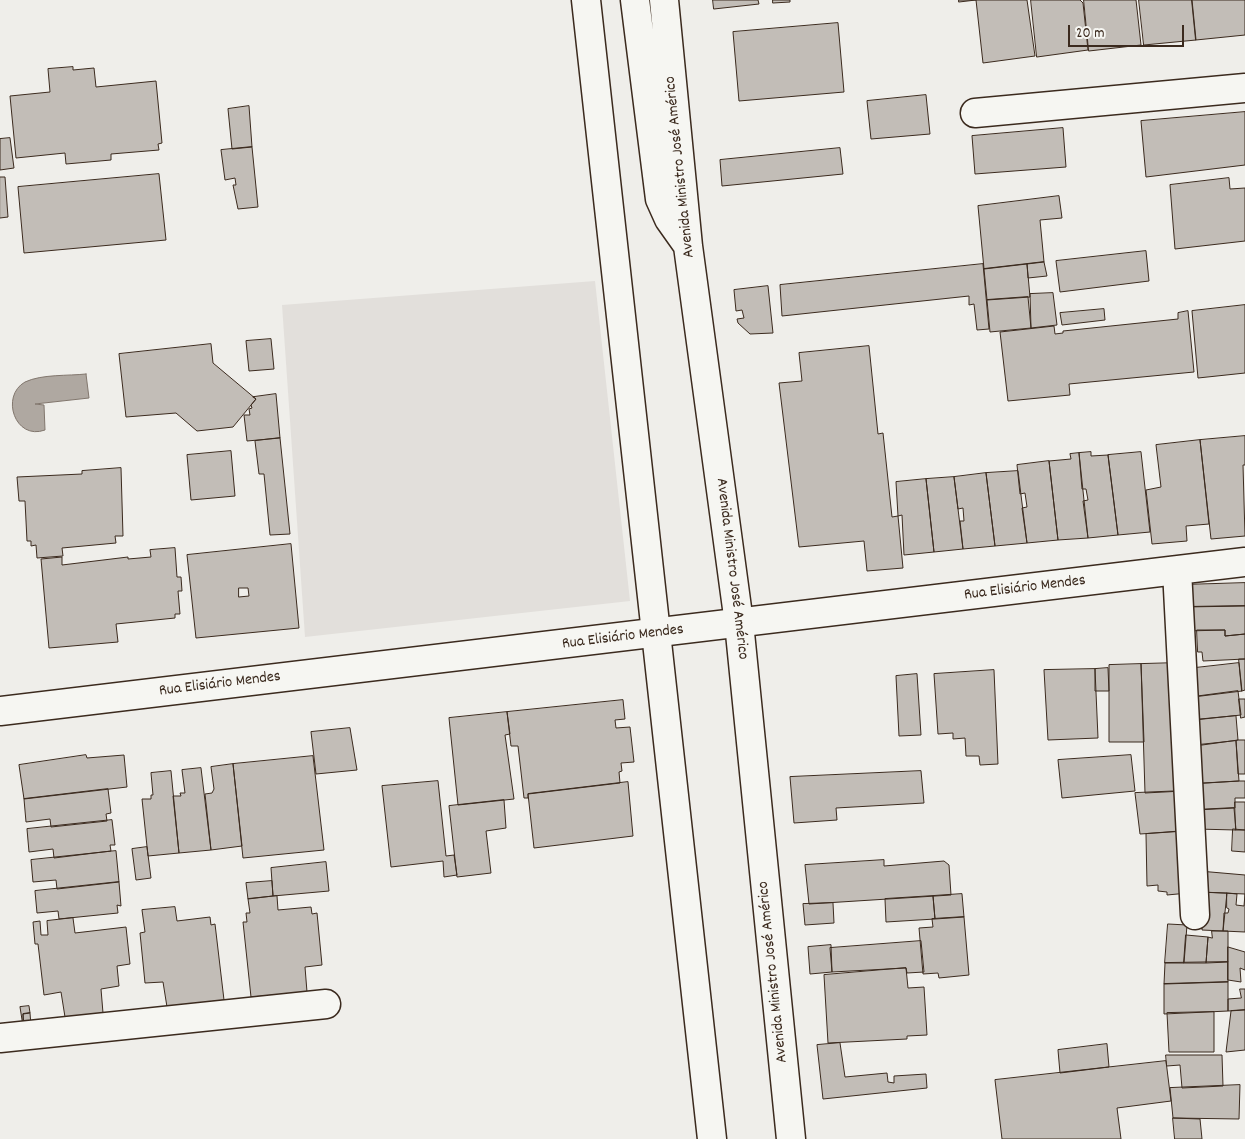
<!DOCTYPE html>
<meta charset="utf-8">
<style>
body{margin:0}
#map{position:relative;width:1245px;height:1139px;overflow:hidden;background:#efeeea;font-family:Dekko,sans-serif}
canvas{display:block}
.scale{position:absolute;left:1068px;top:25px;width:116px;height:22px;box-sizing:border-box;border:2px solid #3b2a1e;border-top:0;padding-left:6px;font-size:15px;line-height:18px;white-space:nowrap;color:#3b2a1e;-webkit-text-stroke:4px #f6f6f2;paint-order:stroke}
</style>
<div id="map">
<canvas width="1245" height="1139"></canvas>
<div class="scale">20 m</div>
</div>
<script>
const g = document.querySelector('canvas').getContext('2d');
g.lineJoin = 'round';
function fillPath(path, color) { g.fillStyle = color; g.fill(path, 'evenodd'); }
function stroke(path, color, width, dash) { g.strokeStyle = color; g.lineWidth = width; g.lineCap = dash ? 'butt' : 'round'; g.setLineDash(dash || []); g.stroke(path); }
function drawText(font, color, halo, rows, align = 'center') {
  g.font = font + ' Dekko,sans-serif'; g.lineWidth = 4; g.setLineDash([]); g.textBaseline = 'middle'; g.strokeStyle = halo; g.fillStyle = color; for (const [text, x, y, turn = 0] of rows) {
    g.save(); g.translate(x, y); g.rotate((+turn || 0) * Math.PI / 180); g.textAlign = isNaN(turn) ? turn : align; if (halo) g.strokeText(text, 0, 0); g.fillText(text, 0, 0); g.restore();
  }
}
fillPath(new Path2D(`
 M595,281l35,320 -325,36 -23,-332z`), '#e2dfdb');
const water = new Path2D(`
 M86,374l3,24 -54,6 9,1 1,25c-30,11 -45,-34 -20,-48 17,-8 43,-6 61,-8z`);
fillPath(water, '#afa8a1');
stroke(water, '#81766d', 1);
const building = new Path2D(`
 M713,0h45l1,4 -45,5z
 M773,0h17v2l-17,1z
 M959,0h68l8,56 -52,7 -7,-63 -17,2z
 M1031,0h49l3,3 5,47 -51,7z
 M1084,0h52l5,45 -52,6z
 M1139,0h53l4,40 -52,5z
 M1192,0h53v35l-49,5z
 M838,23l6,69 -105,9 -6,-69z
 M73,67v3l21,-2 2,19 60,-6 6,62 -4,1 1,6 -48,4v6l-45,4 -1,-11 -49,5 -6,-62 40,-4 -2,-23z
 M926,95l4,39 -59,5 -4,-38z
 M249,106l3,41 -20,2 -4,-40z
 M1245,112v53l-99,12 -5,-56z
 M1063,128l3,39 -91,7 -3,-38z
 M10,138l4,30 -14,2v-31z
 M252,147l6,60 -20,2 -5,-24h3l-1,-7 -10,2 -4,-30z
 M840,148l3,26 -121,12 -2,-26z
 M159,174l7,66 -142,13 -6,-66z
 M0,177h5l3,40 -8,1z
 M1229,178l1,11 15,-1v53l-70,8 -5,-64z
 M1059,196l3,22 -22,2 4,42 -60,7 -6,-63z
 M1146,251l3,30 -89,11 -4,-31z
 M1044,262l3,14 -19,2 -1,-14z
 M983,264l6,65 -12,1 -3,-26 -5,1v-9l-187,20 -2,-31z
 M1027,264l3,33 -43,3 -3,-31z
 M768,286l5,47 -23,1 -12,-11 -1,-4 7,-1 -2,-8 -6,1 -2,-21z
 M1053,293l4,32 -26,3 -1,-34z
 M1028,297l3,31 -41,4 -3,-32z
 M1245,305v68l-47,5 -6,-67z
 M1104,309l1,11 -43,5 -2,-12z
 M1188,311l6,61 -125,12 1,11 -62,6 -8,-69 54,-6 1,8 8,-1v-2l115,-12v-6z
 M271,339l3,30 -25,2 -3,-30z
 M211,344l2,19 43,36 -23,28 -36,4 -21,-18 -50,4 -7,-63z
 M869,346l9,88 5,-1 9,84 6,-1 5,52 -36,3 -3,-30 -65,6 -20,-164 23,-2 -3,-28z
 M276,394l4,44 -33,3 -3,-26h6l-1,-6 3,-1 -1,-3 5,-6 -3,-2z
 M1245,436v29h-2l2,71 -34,3 -11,-99z
 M280,438l10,96 -20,1 -6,-61h-5l-4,-33z
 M1200,440l9,84 -23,2 1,15 -35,3 -6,-54 15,-3 -5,-42z
 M231,451l4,45 -44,4 -4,-45z
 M1091,452v4l17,-1 10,80 -30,3 -5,-37 5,-1 -2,-11h-4l-3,-36z
 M1141,452l9,80 -32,3 -10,-80z
 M1079,453l9,85 -30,2 -9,-79 22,-2 -1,-5z
 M1049,461l9,79 -31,3 -5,-35 5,-1 -2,-14 -5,1 -3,-29z
 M121,468l2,68h-8l1,7 -54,5 1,8 -26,2 -1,-13 -5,1v-5h-4l-2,-40h-6l-2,-24 65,-3v-3z
 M1018,471l9,72 -32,3 -9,-73z
 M986,473l9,73 -32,3 -3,-28h4l-1,-13 -5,1 -4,-32z
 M954,477l9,72 -29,3 -8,-73z
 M926,479l8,73 -30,3 -2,-40 -4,1 -2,-34z
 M291,544l8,84 -103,10 -9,-83zM239,588h9l1,8 -10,1z
 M175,548l2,29h4l1,14h-4l2,23h-5v4l-59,6 2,18 -69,6 -8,-89 21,-2v8l66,-8v2l23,-2 -1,-7z
 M1245,583v23l-62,1 -2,-22z
 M1245,606v28l-20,2v-6l-40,1 -2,-24z
 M1197,630h28v6l20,-2v25l-42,2 -1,-9h-4z
 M1239,659h6v31l-3,1z
 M1177,663l6,128 -38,2 -4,-129z
 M1239,663l3,28 -49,6 -7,-28z
 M1141,664l3,78h-35v-77z
 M1108,668l1,23h-14v-22z
 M1095,669l3,69 -50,2 -4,-70z
 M994,670l4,94 -18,1 -1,-9h-13l-1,-18 -12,1v-6l-15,1 -4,-60z
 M917,674l4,61 -22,1 -3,-60z
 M1238,691l3,24 -47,5 -1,-23z
 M1239,699h6v18l-4,1z
 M623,700l2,19 -10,1 1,8 14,-1 4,35 -13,1 1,8 -3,1 1,11 -92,11v4h-4l-6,-52h-7l-4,-34z
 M507,712l3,22 -5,1 9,64 -56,6 -9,-87z
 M1236,716l2,24 -43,6 -1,-26z
 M350,728l7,42 -41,4 -5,-42z
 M1238,740h7v34h-7l-2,-33z
 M1236,741l3,40 -49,3 -1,-38z
 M86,755l1,3 37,-3 3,32 -103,12 -5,-34z
 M1131,755l4,36 -73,7 -4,-38z
 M313,756l11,94 -81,8 -10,-94z
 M233,764l9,82 -31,4 -6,-56 7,-1 2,-4 -3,-22z
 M201,768l10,82 -32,3 -6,-57h8l-1,-3h5l-3,-23z
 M171,771l8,82 -31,3 -6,-57h9v-4h2l-2,-22z
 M921,771l3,32 -88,5 1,12 -43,3 -4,-46z
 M438,781l8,75 8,-1 3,20 -13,2 -1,-16 -52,6 -9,-81z
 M1239,781h6v17h-10v10l-40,2 -2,-26z
 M628,782l5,54 -99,12 -6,-54z
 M108,789l3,24 -5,1 1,7 -56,6 -1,-8 -24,3 -2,-23z
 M1183,791l2,40 -45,3 -5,-41z
 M504,800l2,28 -20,3 5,42 -34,4 -8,-71z
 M1235,802h10v28h-9z
 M1234,808l2,22 -40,-1 -1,-19z
 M112,820l3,25h-5l1,6 -57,7 -1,-9 -24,3 -2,-23z
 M1233,829l12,1v22l-13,-1z
 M1185,831l3,62 -21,2v-3l-9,-1v-6l-11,1 -1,-52z
 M147,847l4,31 -15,2 -4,-31z
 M116,851l3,31 -62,7 -1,-9 -23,2 -2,-22z
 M884,860v6l60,-5 5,4 2,30 -142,9 -4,-39z
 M326,862l3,29 -56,5 -2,-28z
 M1199,871l46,4v19l-46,-2z
 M272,881l1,15 -25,3 -2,-16z
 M119,882l2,24 -4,-1 1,8 -59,6 -1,-8 -21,2 -2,-22z
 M1199,892l28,1 -4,38 -21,-1v-22z
 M1227,893l10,1 -1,11 8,1 1,-12v38l-22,-1 1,-18h4l1,-4 -2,-1z
 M962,894l2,23 -29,2 -2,-23z
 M277,896l1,14 33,-3 1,7 5,-1 5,52 -17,2 2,25 -56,5 -8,-75h4l-1,-9h4l-2,-14z
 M933,896l2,23 -49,3 -1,-23z
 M833,903l1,20 -29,2 -2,-21z
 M175,907l2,14 33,-4 1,8 4,-1 9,76 -57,7 -4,-25 -18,1 -5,-50 5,-1 -3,-22z
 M964,917l5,58 -30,3 -1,-5 -15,1 -4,-46 14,-1 -1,-8z
 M73,918l2,15 51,-6 4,37 -13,2 2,20 -18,3 2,24 -38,4 -4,-25 -17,3 -6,-51h-3l-2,-22 7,-1 1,14h7l-1,-14z
 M1168,924l19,1 -3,38h-19z
 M1212,931h16v31l-22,1 2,-26 4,1z
 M1186,935l22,2 -2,26h-22z
 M921,941l3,31 -17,1 -1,-5 -74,4 -2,-24z
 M831,945l1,27 -22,2 -2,-27z
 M1228,947l17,5v18l-5,-2 1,14 -13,-2z
 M1228,962v20l-64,2 1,-21z
 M906,968l2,20 16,-1 3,48 -20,1v3l-79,4 -4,-68z
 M1228,982v29l-64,3v-30z
 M1240,989h5v21l-17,1v-12l13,-1z
 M29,1006l1,7 -7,1v12l-3,-19z
 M1245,1010v40l-19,2 5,-41z
 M1214,1012v40h-45l-2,-39z
 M30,1013l1,13h-7l-1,-12z
 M840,1043l5,34 42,-4 1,9 6,1v-7l32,-2 1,14 -104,11 -6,-54z
 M1107,1044l2,23 -49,6 -2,-23z
 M1166,1055h56l1,31 -41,2 -2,-23 -13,1z
 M1166,1061l5,40 -54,7 4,31h-119l-7,-59z
 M1240,1085l-1,34 -66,-1 -3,-30z
 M1173,1118l27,1 2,20h-27z`);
fillPath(building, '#c2bdb7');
stroke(building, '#3b2a1e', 1);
const minor = new Path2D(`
 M975,113l270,-25
 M1177,570l18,345
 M0,711l1245,-149
 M0,1038l326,-34`);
const major = new Path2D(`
 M586,0l126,1139
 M635,0l25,199 9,20 17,24
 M664,0l24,246 51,377 52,516`);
stroke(minor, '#3b2a1e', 31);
stroke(major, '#3b2a1e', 31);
stroke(minor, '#f6f6f2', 28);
stroke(major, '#f6f6f2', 28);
drawText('16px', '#3b2a1e', '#f6f6f2', [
 ["Avenida Ministro José Américo",681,167,-96],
 ["Avenida Ministro José Américo",731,569,83],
 ["Rua Elisiário Mendes",1025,589,-7],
 ["Rua Elisiário Mendes",623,638,-7],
 ["Rua Elisiário Mendes",220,685,-7],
 ["Avenida Ministro José Américo",774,972,-96]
]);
</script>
